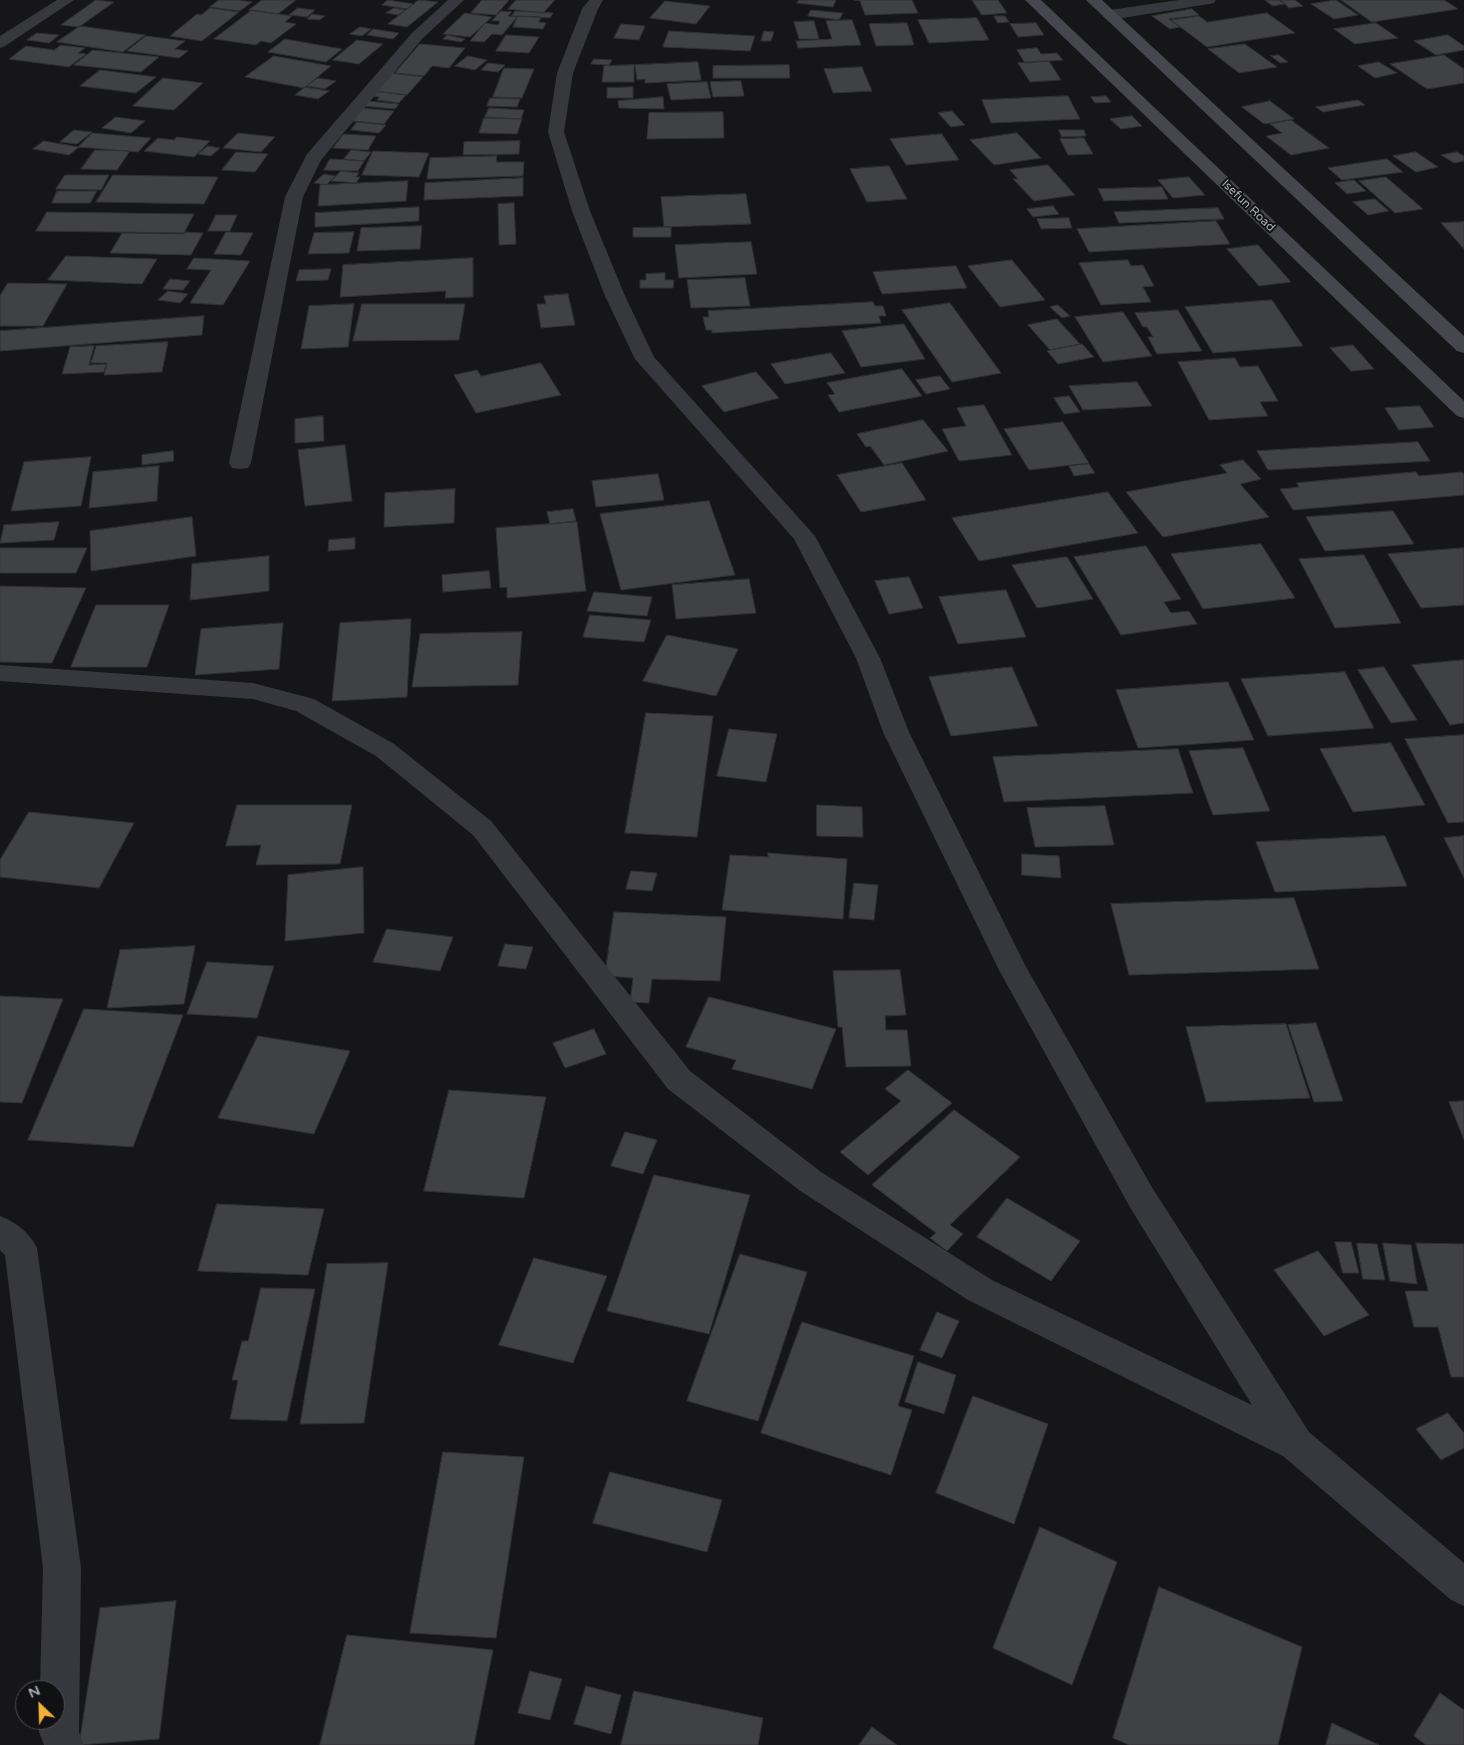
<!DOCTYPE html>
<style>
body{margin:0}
#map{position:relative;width:1464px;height:1745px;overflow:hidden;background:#161618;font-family:"Varela Round",sans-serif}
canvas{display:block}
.north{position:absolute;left:15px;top:1680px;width:50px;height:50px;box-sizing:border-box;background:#111113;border:1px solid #4d4f55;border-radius:50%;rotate:336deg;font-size:14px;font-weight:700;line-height:20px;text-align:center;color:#a8adb8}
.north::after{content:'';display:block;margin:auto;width:18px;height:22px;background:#f2b134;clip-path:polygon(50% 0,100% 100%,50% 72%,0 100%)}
</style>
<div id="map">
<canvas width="1464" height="1745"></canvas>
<div class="north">N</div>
</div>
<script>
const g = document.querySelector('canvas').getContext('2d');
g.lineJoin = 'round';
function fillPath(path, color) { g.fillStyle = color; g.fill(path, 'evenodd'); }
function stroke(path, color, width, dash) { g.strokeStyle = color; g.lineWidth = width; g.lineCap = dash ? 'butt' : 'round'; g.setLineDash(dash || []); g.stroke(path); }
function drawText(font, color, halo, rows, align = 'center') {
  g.font = font + ' "Varela Round",sans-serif'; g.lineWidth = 4; g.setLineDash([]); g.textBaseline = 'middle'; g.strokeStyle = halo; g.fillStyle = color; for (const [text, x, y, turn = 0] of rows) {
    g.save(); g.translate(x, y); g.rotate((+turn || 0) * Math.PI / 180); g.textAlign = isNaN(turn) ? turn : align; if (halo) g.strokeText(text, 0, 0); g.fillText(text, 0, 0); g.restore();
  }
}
const building = new Path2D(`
 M96,0l18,2 -35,25 -18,-2z
 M219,0h19l14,2 -12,9 -30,-4z
 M262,0h34l-18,14 -29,-4z
 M388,0l25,4 -6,5 -25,-4z
 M419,0l19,2 -31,25 -19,-3z
 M482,0h27l-13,15 -25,-2z
 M516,0h39l-12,13 -35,-4z
 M799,0h37l-3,7 -36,-4z
 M854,0h58l6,13 -53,2 -5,-14z
 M972,0h26l9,13 -25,2z
 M1265,0h14l6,4 -12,2z
 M1281,0h14l8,6 -14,2z
 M1336,0l22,15 -24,4 -23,-15z
 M1341,0h103l14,9 -86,13z
 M665,1l45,5 -14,18 -46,-6z
 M210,8l29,4 -37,29 -32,-5 27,-22 4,1z
 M298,8l17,2 -8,7 -18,-2z
 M394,8l11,2 -7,5 -12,-2z
 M1192,9l7,6 -30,4 11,8 -10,2 -18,-13z
 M252,10l40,6 -7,6 11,2 -25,19 -10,-2 -5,4 -42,-6z
 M811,10l32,3 -4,7 -31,-4z
 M501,11l11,1 -4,4 9,1 -15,18 -10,-1 -8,8 -14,-1 15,-18 13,2 2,-4h-8z
 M515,11l38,2 -3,5 -38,-2z
 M465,13l27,4 -22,20 -27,-3z
 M1267,13l28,20 -88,14 -36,-27 28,-4 8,6z
 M312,14l13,2 -6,4 -12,-1z
 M518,16l23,1 -2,5 7,1 -3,6 -30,-2z
 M994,16h11l4,6 -11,1z
 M977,18l12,22 -60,3 -11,-23z
 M852,20l9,25 -63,3 -2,-7 36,-2 -6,-18z
 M814,21l5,18h-20l-5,-17z
 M907,23l7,22 -38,1 -7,-22z
 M1036,23l8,12 -26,2 -8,-13z
 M1376,23l22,15 -43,6 -21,-15z
 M621,24l24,2 -6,14 -25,-2z
 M80,26l65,9 -22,17 -66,-10z
 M360,27l11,2 -9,7 -12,-2z
 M373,29l26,4 -6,6 -26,-4z
 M669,31l86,5 -5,15 -87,-4z
 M764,31l10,1 -3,9h-10z
 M37,33l22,2 -10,8 -22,-3z
 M447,35l18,4 -4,3 -18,-3z
 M506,35l33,2 -10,16 -33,-2z
 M1448,35l16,11v4l-28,5 -22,-14z
 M146,36l39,5 -10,8 13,2 -9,7 -52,-7z
 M285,39l57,10 -16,13 -58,-10z
 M357,40l26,4 -24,20 -26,-4z
 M420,44l45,4 -16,20 -17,-2 -8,10 -29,-3z
 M1245,44l32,23 -38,6 -31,-24z
 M61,45l24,3 -7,5 8,1 -17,13 -60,-8 17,-13 28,4z
 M1037,48l4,6 16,-1 6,7 -38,3 -8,-13z
 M93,50l66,7 -18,15 -67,-7z
 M1279,55l9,7 -8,1 -9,-7z
 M1444,55l20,14v14l-37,6 -37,-25z
 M274,56l57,10 -27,22 -59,-11z
 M468,56l19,4 -12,10 -20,-4z
 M594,59l18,1 -3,5 -18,-1z
 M1049,61l12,19 -31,2 -12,-19z
 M698,62l3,18 -56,3v-4l-8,1 -2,-15z
 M1379,62l18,11 -22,5 -17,-12z
 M488,63l17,2 -7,7 -17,-2z
 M634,65v17h-32l2,-16z
 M789,65l1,13h-77v-12z
 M862,67l10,24 -39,2 -9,-24z
 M504,68l30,1 -12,29 -29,-1z
 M100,70l56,7 -20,16 -56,-7z
 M391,73l32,4 -16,18 -33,-4z
 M163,78l40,5 -29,27 -41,-4z
 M318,78l18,3 -11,8 -18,-3z
 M741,81l3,15 -31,1 -3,-15z
 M707,82l4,16 -40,2 -4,-16z
 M305,87l24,4 -11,8 -23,-4z
 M633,87v11h-26v-10z
 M373,91l33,4 -7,8 -22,-3 3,-3 -12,-1z
 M1068,96l12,23 -89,4 -9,-23z
 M1106,96l5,6 -16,1 -4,-6z
 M663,97l1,12 -45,-1 -1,-7z
 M490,98l30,1 -3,8 -30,-1z
 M1358,100l7,5 -42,7 -7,-5z
 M367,101l32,3 -4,5 -32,-3z
 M1270,101l24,18 -30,5 -22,-17z
 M360,108l34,3 -10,13 -31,-3z
 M489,108l35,2 -3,9 -36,-2z
 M952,111l13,14 -14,2 -13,-14z
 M723,112l1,26 -77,1 2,-26z
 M1132,116l10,10 -21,3 -11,-10z
 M116,117l29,4 -14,12 -29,-5z
 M484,118l38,1 -5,15 -38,-1z
 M1291,120l38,28 -38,7 -25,-19 16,-3 -12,-9z
 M357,122l29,3 -7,8 -28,-3z
 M74,130l18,2 -15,12 -17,-2z
 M1059,130h25l2,6 -24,1z
 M92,133l59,5 -13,14 -60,-5z
 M238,133l37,4 -14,15 -38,-4z
 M1017,133l24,25 -47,7 -24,-25z
 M344,134l32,2 -8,14 -35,-2z
 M942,134l17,26 -53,5 -16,-26z
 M177,137l33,4 -16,16 -50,-6 14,-13 16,2z
 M1084,138l9,16 -25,1 -8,-16z
 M44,141l35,6 -10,8 -36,-6z
 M520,141l-1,13 -56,1 1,-13z
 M208,146l12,2 -9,8 -13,-2z
 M95,150l35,1 -13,19 -36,-1z
 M351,150l20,2 -7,9 -20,-2z
 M373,151l56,2 -10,24 -57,-2z
 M236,152l32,2 -13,18 -33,-2z
 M1416,152l22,15 -22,5 -23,-16z
 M1457,152l7,4v5l-10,2 -13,-8z
 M497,156l-1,6h28l-1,14 -96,3 3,-21z
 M330,159l34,2 -6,10 -34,-1z
 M1387,159l16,13 -61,8 -14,-12z
 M1048,165l27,30 -41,6 -21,-22h5l-8,-9z
 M889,166l18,33 -40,3 -17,-33z
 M341,171l18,2 -3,4h4l-4,6 -25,-2z
 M324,174l11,2 -9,9 -12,-2z
 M65,175h44l-8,15 -45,-1z
 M113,175l105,2 -14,27 -108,-2z
 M1189,177l16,18 -32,3 -15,-18z
 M1386,177l37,32 -28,4 -36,-32z
 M523,178v18l-99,4 1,-17z
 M1354,180l12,11 -19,3 -12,-11z
 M408,181l-2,20 -88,5 2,-21z
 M1162,187l6,12 -64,2 -6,-12z
 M57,191h40l-7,12h-38z
 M746,194l5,30 -87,3 -3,-30z
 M1375,199l14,12 -21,4 -15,-13z
 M514,203l2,41 -17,1 -1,-41z
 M1053,206l6,8 -26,3 -6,-8z
 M419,207v14l-104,6v-14z
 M1218,208l6,11 -105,4 -5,-11z
 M47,212l147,2 -10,19 -148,-2z
 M216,215h21l-7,16h-22z
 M1069,218l3,10 -31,1 -4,-10z
 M1216,221l14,23 -141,8 -12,-23z
 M1464,222v27l-23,-26z
 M422,226l-2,23 -63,2 4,-23z
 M671,227v10h-38v-9z
 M184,232l19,1 -12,22 -81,-2 12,-20 62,1z
 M226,232l27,1 -12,22 -27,-1z
 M354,232l-5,21 -41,1 6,-21z
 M751,242l6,32 -78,4 -4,-33z
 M1258,245l33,37 -32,4 -32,-37z
 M66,256l91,3 -15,25 -94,-4z
 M194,258l56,3 -27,44 -33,-2 21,-33 -24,-1z
 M473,258v39l-28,1 1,-7 -106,6 3,-32z
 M1012,260l33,40 -45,7 -32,-41z
 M1128,260l3,6 12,-1 11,21 -11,1 8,15 -50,3 -22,-42z
 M956,266l11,22 -85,6 -9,-22z
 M331,269l-3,11 -32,1 3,-11z
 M665,273v7h9l-1,8h-33v-8h6v-6z
 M745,278l5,28 -59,2 -4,-28z
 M170,279l20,2 -7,9 -20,-1z
 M8,283l59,1 -24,42h-43v-30z
 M168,291l20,3 -8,9 -22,-3z
 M568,294l7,31 -34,3 -4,-24h9l-2,-8z
 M1272,300l31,46 -90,7 -28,-46z
 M873,302l2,4h8l3,10h-7l2,7 -169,10v-3h-6l-3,-13h6l-1,-6z
 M950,303l51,70 -49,9 -50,-72z
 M354,304l-6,43 -47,2 8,-43z
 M362,304h103l-6,36 -106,1z
 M1058,305l12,11 -8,2 -12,-11z
 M1178,310l24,41 -45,3 -9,-17h5l-6,-10h-4l-8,-14z
 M1123,312l29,44 -49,6 -28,-45z
 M204,316l-2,19 -202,16v-20z
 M1057,319l23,25 -30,6 -22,-25z
 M904,324l21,35 -64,8 -19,-36z
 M168,342l-6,30 -58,3 3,-12h-16l5,-17z
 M1082,344l12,13 -36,7 -11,-13z
 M1353,345l21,24 -23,2 -21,-23z
 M94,346l-5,19 17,-1 -2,8 -42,2 8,-27z
 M831,353l14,20 -60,11 -14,-20z
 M1235,358l5,9 18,-1 20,35 -18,1 8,14 -59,4 -31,-58z
 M541,363l20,32 -85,18 -22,-38 23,-5 4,6z
 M902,369l20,27 -83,16 -11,-17 7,-1 -8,-11z
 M756,372l23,26 -55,14 -22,-26z
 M940,376l10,13 -24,5 -10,-14z
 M1137,382l15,24 -69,4 -14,-24z
 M1069,396l11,16 -16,2 -10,-16z
 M984,405l28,50 -53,6 -17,-32 24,-3 -9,-18z
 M1420,406l14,21 -35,3 -14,-22z
 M323,416l1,25 -29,2v-24z
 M923,420l25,31 -64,14 -14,-19 -4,1 -9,-13z
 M1063,422l26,41 -60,7 -25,-41z
 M1418,442l12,19 -162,9 -11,-19z
 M345,445l7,56 -47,5 -7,-56z
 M173,451l1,10 -32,4v-10z
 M91,457l-10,49 -70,5 13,-49z
 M1243,460l18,19 -21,5 29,33 -106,20 -37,-45 101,-19 -7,-8z
 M902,463l24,37 -65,12 -24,-37z
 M1089,464l6,9 -21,3 -5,-10z
 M159,466l-2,35 -68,7 4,-36z
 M1416,472l3,4 43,-4 2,3v20l-171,15 -13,-21 19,-2 -2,-4z
 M658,474l6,26 -68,7 -4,-26z
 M455,489l-1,34 -70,4 1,-34z
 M1108,492l30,41 -159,28 -27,-43z
 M709,501l26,74 -114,15 -21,-76z
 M573,509l3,12 -26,3 -3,-12z
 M1393,511l21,33 -89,7 -19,-34z
 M192,517l4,39 -105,15 -1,-40z
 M59,522l-5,18 -54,3 4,-18z
 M577,522l9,69 -79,7v-11l-7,1 -4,-60z
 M355,538v11l-27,2 1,-11z
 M1261,544l34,54 -92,11 -32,-55z
 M1146,546l35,53 -17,3 7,11 18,-2 8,13 -76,11 -47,-78z
 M0,548h87l-11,25h-76z
 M1464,548v57l-43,3 -33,-54z
 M1364,555l37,68 -66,5 -36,-69z
 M269,556v35l-79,9 2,-36z
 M1067,557l26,42 -56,9 -25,-43z
 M489,571l2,17 -48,4 -1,-17z
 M909,577l14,31 -34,6 -14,-33z
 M749,579l7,34 -80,6 -4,-34z
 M0,586l86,2 -34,75 -52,-1z
 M1006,590l20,47 -68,7 -19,-47z
 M594,592l58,5 -5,19 -60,-5z
 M96,605h73l-22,62h-76z
 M590,615l61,5 -7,22 -61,-5z
 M411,619l-4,78 -75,4 8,-78z
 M283,623l-4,46 -84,6 6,-46z
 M522,632l-4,53 -106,2 8,-53z
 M667,635l71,14 -22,47 -73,-15z
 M1464,660v63l-14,2 -38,-60z
 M1012,667l26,59 -87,10 -22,-59z
 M1384,667l33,53 -26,3 -33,-53z
 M1345,672l29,56 -106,8 -27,-57z
 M1228,682l26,58 -116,8 -22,-58z
 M646,713l67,3 -16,121 -72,-4z
 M729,729l48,5 -11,48 -49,-6z
 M1464,735v87l-16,1 -43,-84z
 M1391,743l34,62 -72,7 -33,-63z
 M1243,748l27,63 -57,4 -24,-64z
 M1178,749l15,44 -189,9 -11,-45z
 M237,805h115l-12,59 -84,1 5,-20 -35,1z
 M817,805l45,2 1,30 -46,-1z
 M1105,806l9,39 -79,2 -8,-39z
 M29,812l105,11 -35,65 -99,-11v-17z
 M1385,836l22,50 -132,6 -19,-50z
 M1464,836v42l-20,-40z
 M768,853l79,6 -4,60 -121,-9 8,-55 38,2z
 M1022,854l37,2 2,22 -39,-3z
 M363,867l1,66 -79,8 3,-66z
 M631,871l26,2 -5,18 -26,-2z
 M854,883l24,2 -4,35 -25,-2z
 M1294,898l25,71 -190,6 -18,-71z
 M614,912l112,5 -6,64 -68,-2 -3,24 -19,-1 3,-24 -28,-2z
 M387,929l66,8 -13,34 -67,-9z
 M505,944l28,3 -7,22 -28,-3z
 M195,946l-11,58 -77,4 13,-58z
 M207,962l67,4 -17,52 -70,-4z
 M900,970l6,45 -21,1 1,14h21l4,36 -65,1 -4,-40h-4l-5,-56z
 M0,996l63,3 -41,104 -22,-1z
 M709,997l127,32 -24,60 -80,-20 4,-9 -50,-13z
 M84,1009l99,6 -50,132 -105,-7z
 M1316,1023l27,78 -29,1 -26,-77z
 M1286,1024l24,74 -104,4 -20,-75z
 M594,1029l12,25 -41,14 -12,-25z
 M258,1036l92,15 -36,83 -96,-16z
 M908,1070l44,33 -84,72 -28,-23 61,-51 -16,-12z
 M449,1090l97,7 -22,101 -100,-7z
 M1464,1101v39l-15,-38z
 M954,1110l66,47 -70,68 13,9 -16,17 -17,-13 6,-5 -64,-48z
 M625,1132l32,8 -14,34 -32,-8z
 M654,1175l96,20 -41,139 -102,-23z
 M1007,1198l73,43 -29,40 -74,-44z
 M217,1204l107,5 -16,66 -110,-4z
 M1335,1242h16l8,31h-16z
 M1357,1243l20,1 8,36 -22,-1z
 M1383,1243l28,2 6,39 -27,-3z
 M1416,1243l48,1v133h-13l-13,-50h-24l-9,-36h23z
 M1318,1251l51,64 -45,21 -50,-66z
 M740,1254l67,18 -49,149 -71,-20z
 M534,1258l73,18 -34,87 -74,-18z
 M388,1263l-24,160 -64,1 27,-160z
 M261,1288l54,1 -28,132 -57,-2 8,-39h-6l10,-39h6z
 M937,1312l22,9 -17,37 -22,-8z
 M802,1322l112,34 -16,50 14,4 -21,65 -130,-42z
 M918,1362l38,13 -12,39 -39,-12z
 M973,1396l75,28 -34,100 -78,-31z
 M1448,1413l16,20v15l-23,12 -25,-31z
 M443,1452l81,5 -28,181 -86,-5z
 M610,1472l112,28 -15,52 -114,-29z
 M1040,1527l77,35 -45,123 -79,-37z
 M1159,1587l143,60 -24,98h-149l-16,-7z
 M176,1601l-17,138 -80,6 21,-137z
 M347,1635l146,15 -19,95h-154z
 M530,1671l32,8 -12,41 -32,-7z
 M586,1686l35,9 -10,39 -37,-10z
 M634,1691l129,27 -5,27h-137z
 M1440,1693l24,17v35h-38l-12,-9z
 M1332,1723l47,22h-53z
 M872,1727l25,18h-38z`);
fillPath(building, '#404145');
stroke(building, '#303034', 1);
fillPath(new Path2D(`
 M57,0h17l-69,46 -5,2v-12z
 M448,0h16l-42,39 -101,121 -18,37 -52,266 -3,5 -8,1 -8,-1 -3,-5 56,-266 22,-43 105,-121z
 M589,0h14l-5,9 -25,64 -9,59 26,79 35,85 29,61 161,179 65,122 29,74 117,235 127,222 156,243 155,131v43l-13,-6 -168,-144 -315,-156 -169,-110 -131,-101 -195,-254 -97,-79 -80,-45 -43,-12 -253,-18v-16l253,18 61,16 80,45 97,77 199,250 131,101 171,108 260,125 -121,-196 -132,-239 -116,-238 -27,-74 -62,-119 -159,-180 -30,-63 -33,-85 -24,-79 9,-59 25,-64z
 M1179,0h37l-2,3 -5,1 -99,16 -5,-2 -3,-3 3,-3 5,-2z
 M0,1216c16,6 30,17 37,32l44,320 -2,164 5,13h-40l-5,-13v-12h16v-30h-15l3,-122 -38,-313 -5,-5z`), '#37383d');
fillPath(new Path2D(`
 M1025,0h16l423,401v17l-7,-2z
 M1086,0h16l362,336v17l-7,-2z`), '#45474d');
drawText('12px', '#a8adb8', '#111113', [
 ["Isefun Road",1248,206,44]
]);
</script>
